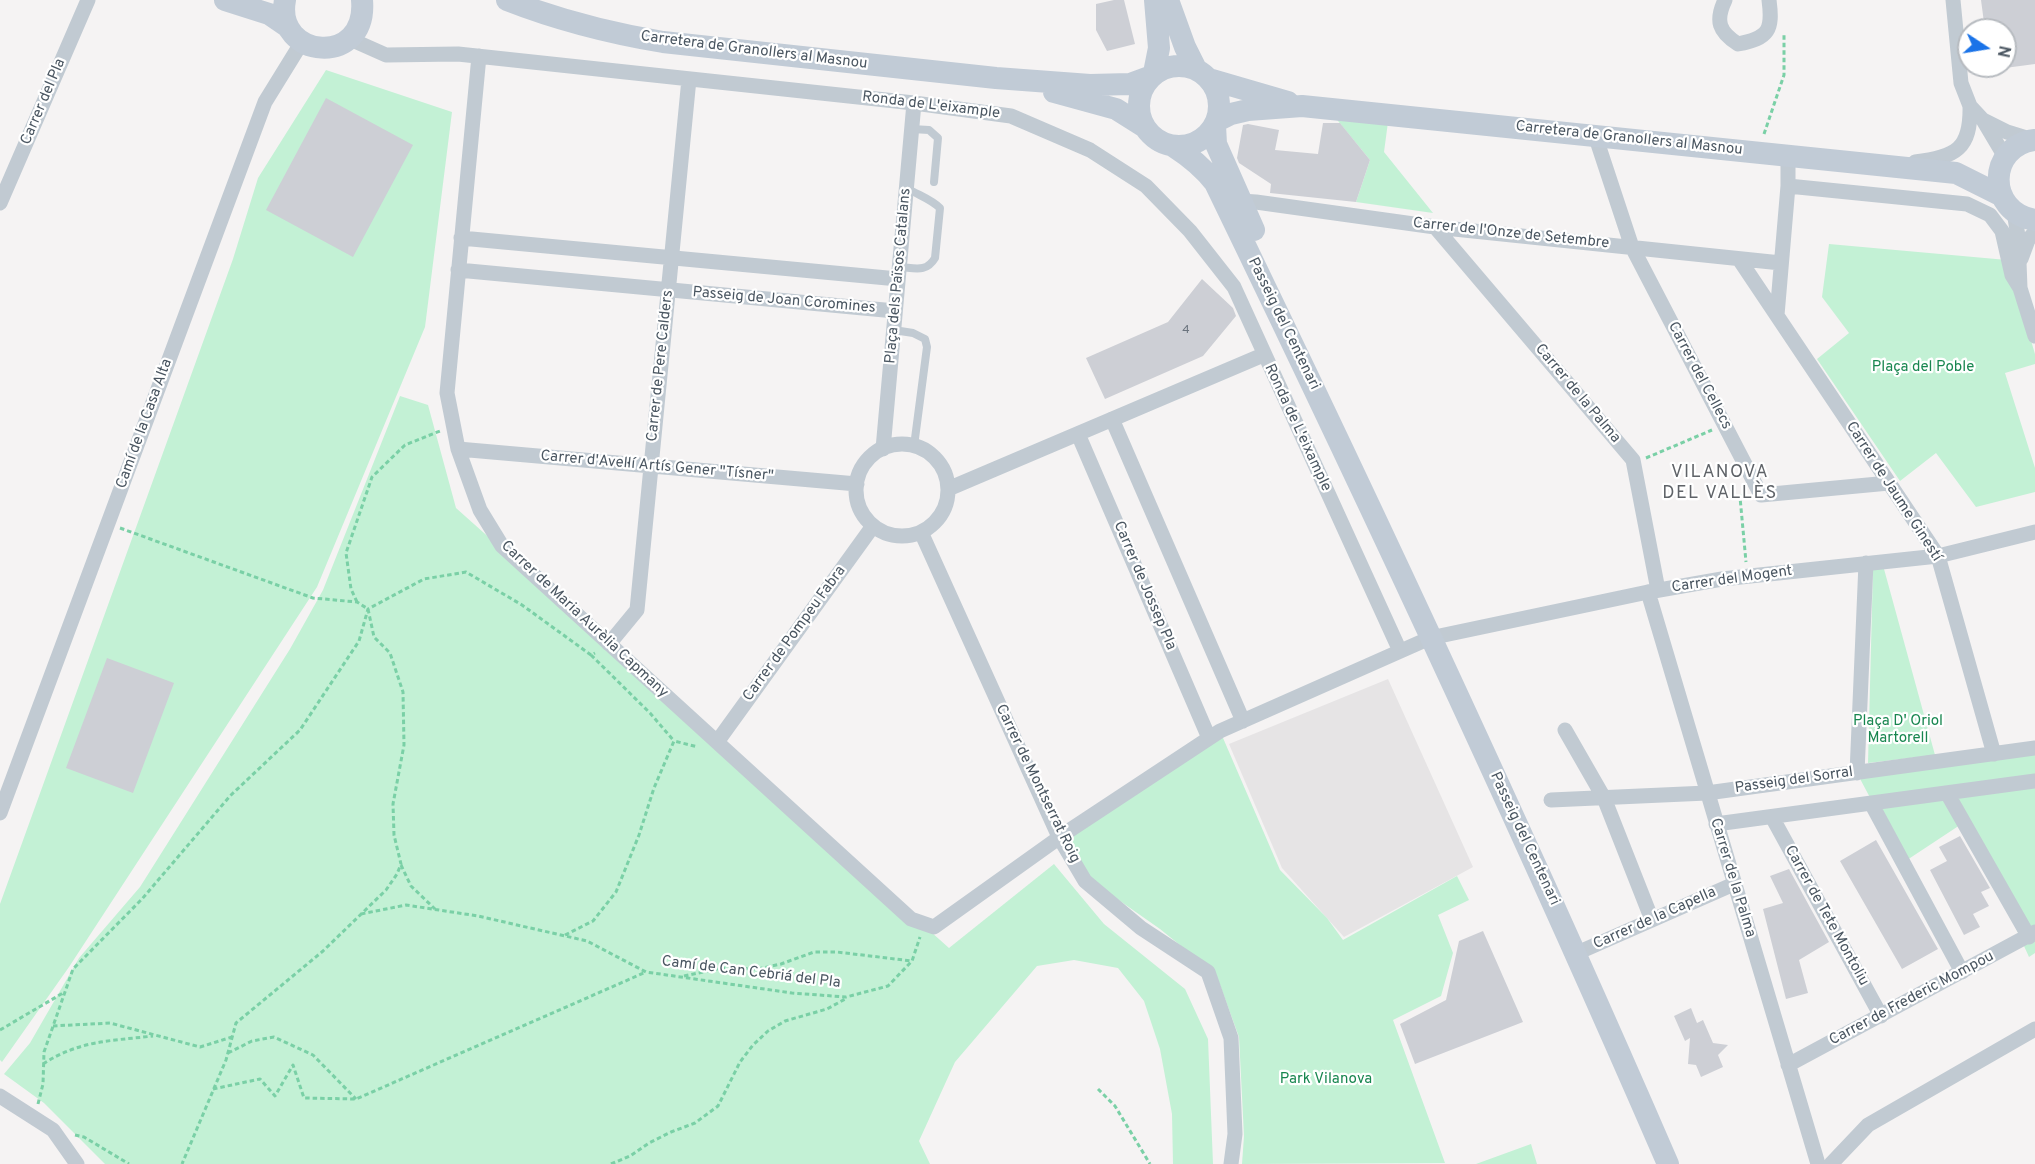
<!DOCTYPE html>
<meta charset="utf-8">
<style>
body{margin:0}
#map{position:relative;width:2035px;height:1164px;overflow:hidden;background:#f5f3f3;font-family:Overpass,sans-serif}
canvas{display:block}
.north{position:absolute;left:1957px;top:18px;width:60px;height:60px;box-sizing:border-box;background:#fff;border:2px solid #b7bbc0;border-radius:50%;rotate:102deg;font-size:16px;font-weight:700;line-height:24px;text-align:center;color:#4a5661}
.north::after{content:'';display:block;margin:auto;width:21px;height:27px;background:#1a73e8;clip-path:polygon(50% 0,100% 100%,50% 72%,0 100%)}
</style>
<div id="map">
<canvas width="2035" height="1164"></canvas>
<div class="north">N</div>
</div>
<script>
const g = document.querySelector('canvas').getContext('2d');
g.lineJoin = 'round';
function fillPath(path, color) { g.fillStyle = color; g.fill(path, 'evenodd'); }
function stroke(path, color, width, dash) { g.strokeStyle = color; g.lineWidth = width; g.lineCap = dash ? 'butt' : 'round'; g.setLineDash(dash || []); g.stroke(path); }
function drawText(font, color, halo, rows, align = 'center') {
  g.font = font + ' Overpass,sans-serif'; g.lineWidth = 4.5; g.setLineDash([]); g.textBaseline = 'middle'; g.strokeStyle = halo; g.fillStyle = color; for (const [text, x, y, turn = 0] of rows) {
    g.save(); g.translate(x, y); g.rotate((+turn || 0) * Math.PI / 180); g.textAlign = isNaN(turn) ? turn : align; if (halo) g.strokeText(text, 0, 0); g.fillText(text, 0, 0); g.restore();
  }
}
fillPath(new Path2D(`
 M1388,679l85,188 -129,70 -62,-69 -53,-124z`), '#e6e4e5');
fillPath(new Path2D(`
 M326,70l126,42 -27,215 -108,260 -248,380 -67,95 -2,-2v-156l233,-645 25,-81z
 M1334,116l54,6 -4,30 49,61 -77,-11 14,-42z
 M1829,244l178,16 28,94v10l-30,9 30,95v24l-59,15 -40,-54 -36,28 -83,-122 32,-26 -27,-36z
 M400,396l28,9 28,103 493,440 105,-84 50,60 81,65 23,50 5,125h-40l-1,-50 -12,-65 -16,-48 -26,-33 -44,-8 -37,6 -82,96 -36,79 11,23h-825l-61,-61 -40,-29 26,-31 49,-85 61,-71 150,-238 33,-59z
 M1873,569h11l51,186 -67,8z
 M1220,731l60,139 47,48 16,22 114,-64 12,24 -31,15 15,38 -12,43 -48,24 52,143 -203,1 2,-28 -5,-99 -23,-63 -56,-45 -67,-47 -23,-37 9,-21z
 M2035,748v205l-6,4 -15,-33 -54,-99 -56,37 -47,-89z
 M1531,1144l6,20h-61z`), '#c3f1d5');
fillPath(new Path2D(`
 M1114,0h10l11,44 -28,7 -11,-21v-26z
 M1981,0h54v64l-30,4v-38h-20z
 M326,98l87,47 -60,112 -87,-47z
 M1323,123h17l30,37 -14,42 -86,-9 1,-9 -32,-21 -2,-5 6,-33 5,-1 31,6 -4,20 43,4z
 M1202,279l31,29 3,8 -33,40 -98,43 -19,-41 82,-36z
 M107,658l67,25 -41,110 -67,-25z
 M1960,836l30,52 -9,4 8,14 -16,8 7,13 -16,8 -34,-65 17,-9 -8,-14z
 M1876,840l62,109 -36,20 -62,-108z
 M1789,869l40,73 -30,18 9,33 -22,6 -23,-90 20,-6 -13,-27z
 M1483,931l40,91 -108,42 -15,-40 46,-24 13,-59z
 M1691,1008l6,15 6,-3 10,23 15,2 -10,10 5,12 -22,10 -5,-12 -8,-1 2,-26 -5,3 -11,-25z`), '#cdcfd5');
stroke(new Path2D(`
 M1764,134l20,-59v-42
 M1646,458l66,-28
 M1743,495l-3,2 6,65
 M120,528l193,70 44,4 11,7 6,28 16,16 13,39 1,53 -11,59 1,31 7,29 -4,10 -11,16 -63,61 -87,72 -10,37 -44,104
 M357,602l-6,-13 -5,-36 26,-76 33,-32 35,-14
 M591,655l59,58 24,28
 M401,865l10,21 24,23
 M361,914l45,-9 72,11 109,25 59,31 146,21 54,4 42,-11 24,-25 8,-24
 M565,935l28,-14 23,-29 23,-57 15,-47 20,-47 24,6
 M684,976l38,-8 36,1 23,-5 33,-12h23l75,9
 M53,1026l57,-3 90,24 32,-10
 M0,1030l63,-37
 M228,1053l24,-12 22,-4 39,18 43,44
 M43,1064c37,-24 68,-23 110,-28
 M213,1089l47,-10 15,17 18,-31 11,33 52,1 290,-127
 M1098,1089l17,17 35,58
 M38,1104l5,-20 1,-32 29,-83 69,-70 88,-103 70,-66 59,-89 9,-32 56,-30 42,-7 56,33 69,50 4,-2
 M75,1135l9,2 45,27
 M611,1164l19,-8 19,-13 22,-11 24,-9 23,-17 22,-44 13,-17 15,-14 17,-10 42,-12 20,-11`), '#7ad0a6', 3, [4.5, 3]);
stroke(new Path2D(`
 M912,129l17,1 9,8 -4,44
 M899,267c16,1 27,6 36,-9l5,-50c-9,-9 -22,-13 -33,-20
 M894,330l19,3 12,6 2,8 -13,99`), '#c1cad2', 8);
stroke(new Path2D(`
 M1725,0c-10,21 -6,32 13,44 31,-6 35,-14 31,-44
 M1953,0l8,83 9,23 13,14 22,37
 M350,39l36,16 72,-1 456,49 97,13 79,34 56,36 44,45 44,56 166,364
 M479,56l-32,337 11,56 22,61 22,36 409,373 23,8 133,-95 153,-101 210,-93 218,-46 74,-13 216,-23 97,-24
 M1983,120l24,12 26,8
 M1595,135l37,112 129,248 128,-12
 M1915,162c41,-5 56,-13 55,-56
 M1788,186l179,18 23,11 12,16 10,44 8,13
 M1241,201l15,1 179,25 346,36
 M0,203l88,-203
 M2014,212l4,24 2,52 15,48
 M1435,227l198,233 25,130
 M461,238l437,41
 M1739,259l199,297 56,198
 M2021,259l7,-19 7,-8
 M458,270l437,41
 M1777,315l11,-129v-30
 M1112,419l131,302
 M1078,434l131,304
 M856 490a46 46 0 1 1 92 0a46 46 0 1 1-92 0Z
 M458,449l399,35
 M883,449l31,-346
 M948,489l315,-134
 M921,532l138,305 26,44 56,47 67,44 23,66 4,96 -4,30
 M1648,592l170,572
 M609,644l28,-34 52,-531
 M1565,730l39,68 48,122
 M717,742l156,-216
 M1857,773l9,-210
 M1947,793l82,144
 M1551,800l156,-7 328,-45
 M1871,803l91,169
 M0,813l265,-711 37,-60
 M1772,817l109,199
 M1716,824l319,-43
 M1577,953l157,-69
 M1788,1065l247,-133
 M0,1096l53,34 24,34
 M1831,1164l37,-39 167,-96`), '#c1cad2', 15);
stroke(new Path2D(`
 M225,0l44,14 19,13
 M285,0c-11,59 83,68 77,0
 M507,0c51,20 102,33 156,42l333,36 94,7 40,-1 19,-7
 M1168,0l17,47 11,22
 M1139 106a40 40 0 1 1 80 0a40 40 0 1 1-80 0Z
 M1154,73l5,-25 -4,-48
 M1209,79l79,23
 M1054,92l62,17 27,17
 M1217,121l14,-7 17,-4 54,-4 654,67 46,23
 M1215,125l1,19 38,86
 M2035,140c-48,6 -49,72 0,80
 M1173,146c17,11 30,21 42,37 157,324 310,651 453,981`), '#c1cbd6', 22);
drawText('12px', '#6b747e', null, [
 ["4",1186,331]
]);
drawText('15px', '#4a5661', '#fff', [
 ["Carretera de Granollers al Masnou",754,51,7],
 ["Carrer del Pla",44,102,-67],
 ["Ronda de L'eixample",931,106,7],
 ["Carretera de Granollers al Masnou",1629,139,6],
 ["Carrer de l'Onze de Setembre",1511,234,6],
 ["Plaça dels Països Catalans",899,276,-85],
 ["Passeig de Joan Coromines",784,301,5],
 ["Passeig del Centenari",1283,324,64],
 ["Carrer de Pere Calders",661,366,-84],
 ["Carrer del Cellecs",1699,376,62],
 ["Carrer de la Palma",1577,394,50],
 ["Camí de la Casa Alta",145,424,-70],
 ["Ronda de L'eixample",1297,428,65],
 ["Carrer d'Avel·lí Artís Gener \"Tísner\"",657,467,5],
 ["Carrer de Jaume Ginestí",1893,492,57],
 ["Carrer del Mogent",1732,580,-8],
 ["Carrer de Jossep Pla",1144,586,67],
 ["Carrer de Maria Aurèlia Capmany",584,620,43],
 ["Carrer de Pompeu Fabra",795,634,-54],
 ["Passeig del Sorral",1794,781,-8],
 ["Carrer de Montserrat Roig",1037,784,64],
 ["Passeig del Centenari",1524,839,65],
 ["Carrer de la Palma",1732,878,73],
 ["Carrer de Tete Montoliu",1826,916,61],
 ["Carrer de la Capella",1655,919,-24],
 ["Camí de Can Cebriá del Pla",751,973,7],
 ["Carrer de Frederic Mompou",1912,999,-28]
]);
drawText('15px', '#17864f', '#fff', [
 ["Plaça del Poble",1923,368],
 ["Plaça D' Oriol",1898,722],
 ["Martorell",1898,739],
 ["Park Vilanova",1326,1080]
]);
g.letterSpacing = '1.5px';
drawText('18px', '#5f6368', '#fff', [
 ["VILANOVA",1720,473],
 ["DEL VALLÈS",1720,494]
]);
g.letterSpacing = '0px';
</script>
